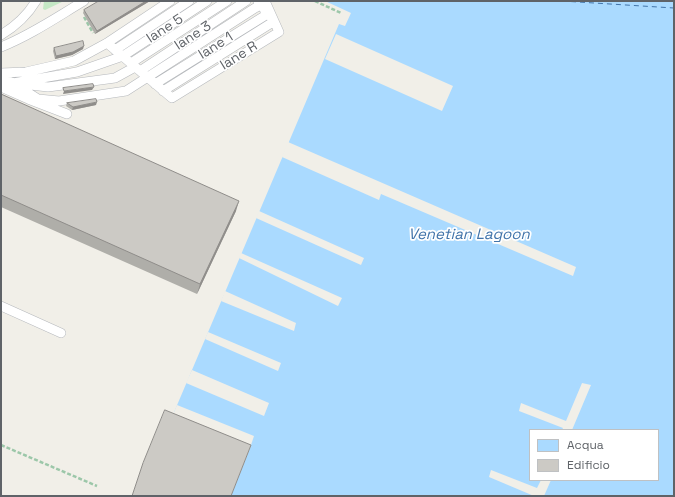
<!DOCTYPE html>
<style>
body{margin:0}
#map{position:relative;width:675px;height:497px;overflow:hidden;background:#f1efe8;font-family:"Space Grotesk",sans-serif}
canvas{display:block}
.frame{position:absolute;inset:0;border:2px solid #5f6368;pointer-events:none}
.legend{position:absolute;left:529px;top:429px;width:130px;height:52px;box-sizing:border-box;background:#fff;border:1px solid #bfc1c3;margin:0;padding:5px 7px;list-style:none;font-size:12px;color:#5f6368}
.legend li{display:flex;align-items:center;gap:8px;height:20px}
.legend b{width:20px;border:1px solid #bfc1c3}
</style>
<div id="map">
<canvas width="675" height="497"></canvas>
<div class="frame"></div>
<ul class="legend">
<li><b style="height:11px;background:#aadaff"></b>Acqua</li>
<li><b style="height:11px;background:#cccac5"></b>Edificio</li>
</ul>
</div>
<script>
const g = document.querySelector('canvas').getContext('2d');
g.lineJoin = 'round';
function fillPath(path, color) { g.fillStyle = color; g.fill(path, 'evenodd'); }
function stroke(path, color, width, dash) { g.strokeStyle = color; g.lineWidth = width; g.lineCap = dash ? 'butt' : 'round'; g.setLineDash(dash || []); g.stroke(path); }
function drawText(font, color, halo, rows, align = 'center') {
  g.font = font + ' "Space Grotesk",sans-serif'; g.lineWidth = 3.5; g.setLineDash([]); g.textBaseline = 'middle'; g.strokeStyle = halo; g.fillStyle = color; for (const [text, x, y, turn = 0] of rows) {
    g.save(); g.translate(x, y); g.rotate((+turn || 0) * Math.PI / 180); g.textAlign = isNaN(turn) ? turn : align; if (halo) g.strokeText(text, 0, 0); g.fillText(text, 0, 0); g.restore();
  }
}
fillPath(new Path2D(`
 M44,1h20l-19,9 -2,-1z`), '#c5e8c5');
fillPath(new Path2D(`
 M325,1h349v495h-443l19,-48 -78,-31 167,-393 6,2 6,-13zM530,430h128v50h-128z`), '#aadaff');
fillPath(new Path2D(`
 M336,34l117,52 -11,25 -117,-52z
 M288,142l288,125 -3,9 -192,-82 -2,6 -97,-43z
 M259,211l105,47 -3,7 -105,-47z
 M241,253l101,45 -4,8 -99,-48z
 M225,291l71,32 -2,8 -73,-30z
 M208,332l73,31 -3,8 -73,-32z
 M192,370l77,33 -5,13 -78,-33z
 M582,383l9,2 -19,45h-10l1,-2 -44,-17 2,-8 45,18z
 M177,405l77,31 -4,12 -78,-31z
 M491,470l46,18 4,-8h10l-7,16h-10l-45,-19z`), '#f1efe8');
stroke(new Path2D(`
 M562,1l112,7`), '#4174aa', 1, [5, 4]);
const service = new Path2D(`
 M1,35c15,-9 26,-19 35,-34
 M107,43l65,55 107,-66 -14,-31
 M1,47c30,-12 56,-30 83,-46
 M115,50l74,-49
 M131,63l96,-62
 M140,71l106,-70
 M1,73l25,-1 48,-11 33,-18 63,-42
 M1,78l12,5 35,4 67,-9 20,-11
 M13,83l25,16 21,2 67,-10 129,-83 4,-2 -1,-5
 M13,83l64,-11 46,-16 84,-55
 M155,84l111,-69 -3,-10
 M1,87l27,12 39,15
 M163,91l110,-69 -3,-7
 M1,306l60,27`);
stroke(service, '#b5b8bc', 10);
stroke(new Path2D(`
 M315,1l26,12
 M84,17l9,16
 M1,445l96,41`), '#9cc7a9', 2.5, [4, 2]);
stroke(service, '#fff', 9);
fillPath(new Path2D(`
 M150,1l-55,33 -12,-21 1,-3z
 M54,48l29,1 -11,6 -17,4 -2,-8z
 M1,94l235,117 -39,83 -196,-87z
 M67,103l29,2 -24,5 -6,-4z`), '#afaea9');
fillPath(new Path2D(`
 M146,1h4l-55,33 2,-3z
 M84,46l-1,3 -11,6 -17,4 1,-3z
 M94,87l-2,3 -29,4 1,-3z
 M97,102l-1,3 -24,5 1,-3z
 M239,201l-3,10 -39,83 3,-10z`), '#8f8d8a');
const building = new Path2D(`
 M99,1h47l-49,30 -13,-21z
 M83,41l1,5 -11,6 -17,4 -2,-8z
 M93,84l1,3 -30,4 -1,-3z
 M1,94l238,107 -39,83 -199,-89z
 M96,99l1,3 -24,5 -6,-4z
 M165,410l86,35 -20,51h-99l11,-33z`);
fillPath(building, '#cccac5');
stroke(building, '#8f8d8a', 1);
drawText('14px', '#5f6368', '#fff', [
 ["lane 5",165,29,-33],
 ["lane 3",193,36,-33],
 ["lane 1",216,46,-32],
 ["lane R",239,56,-32]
]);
drawText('italic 15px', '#4174aa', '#fff', [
 ["Venetian Lagoon",469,235]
]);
</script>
